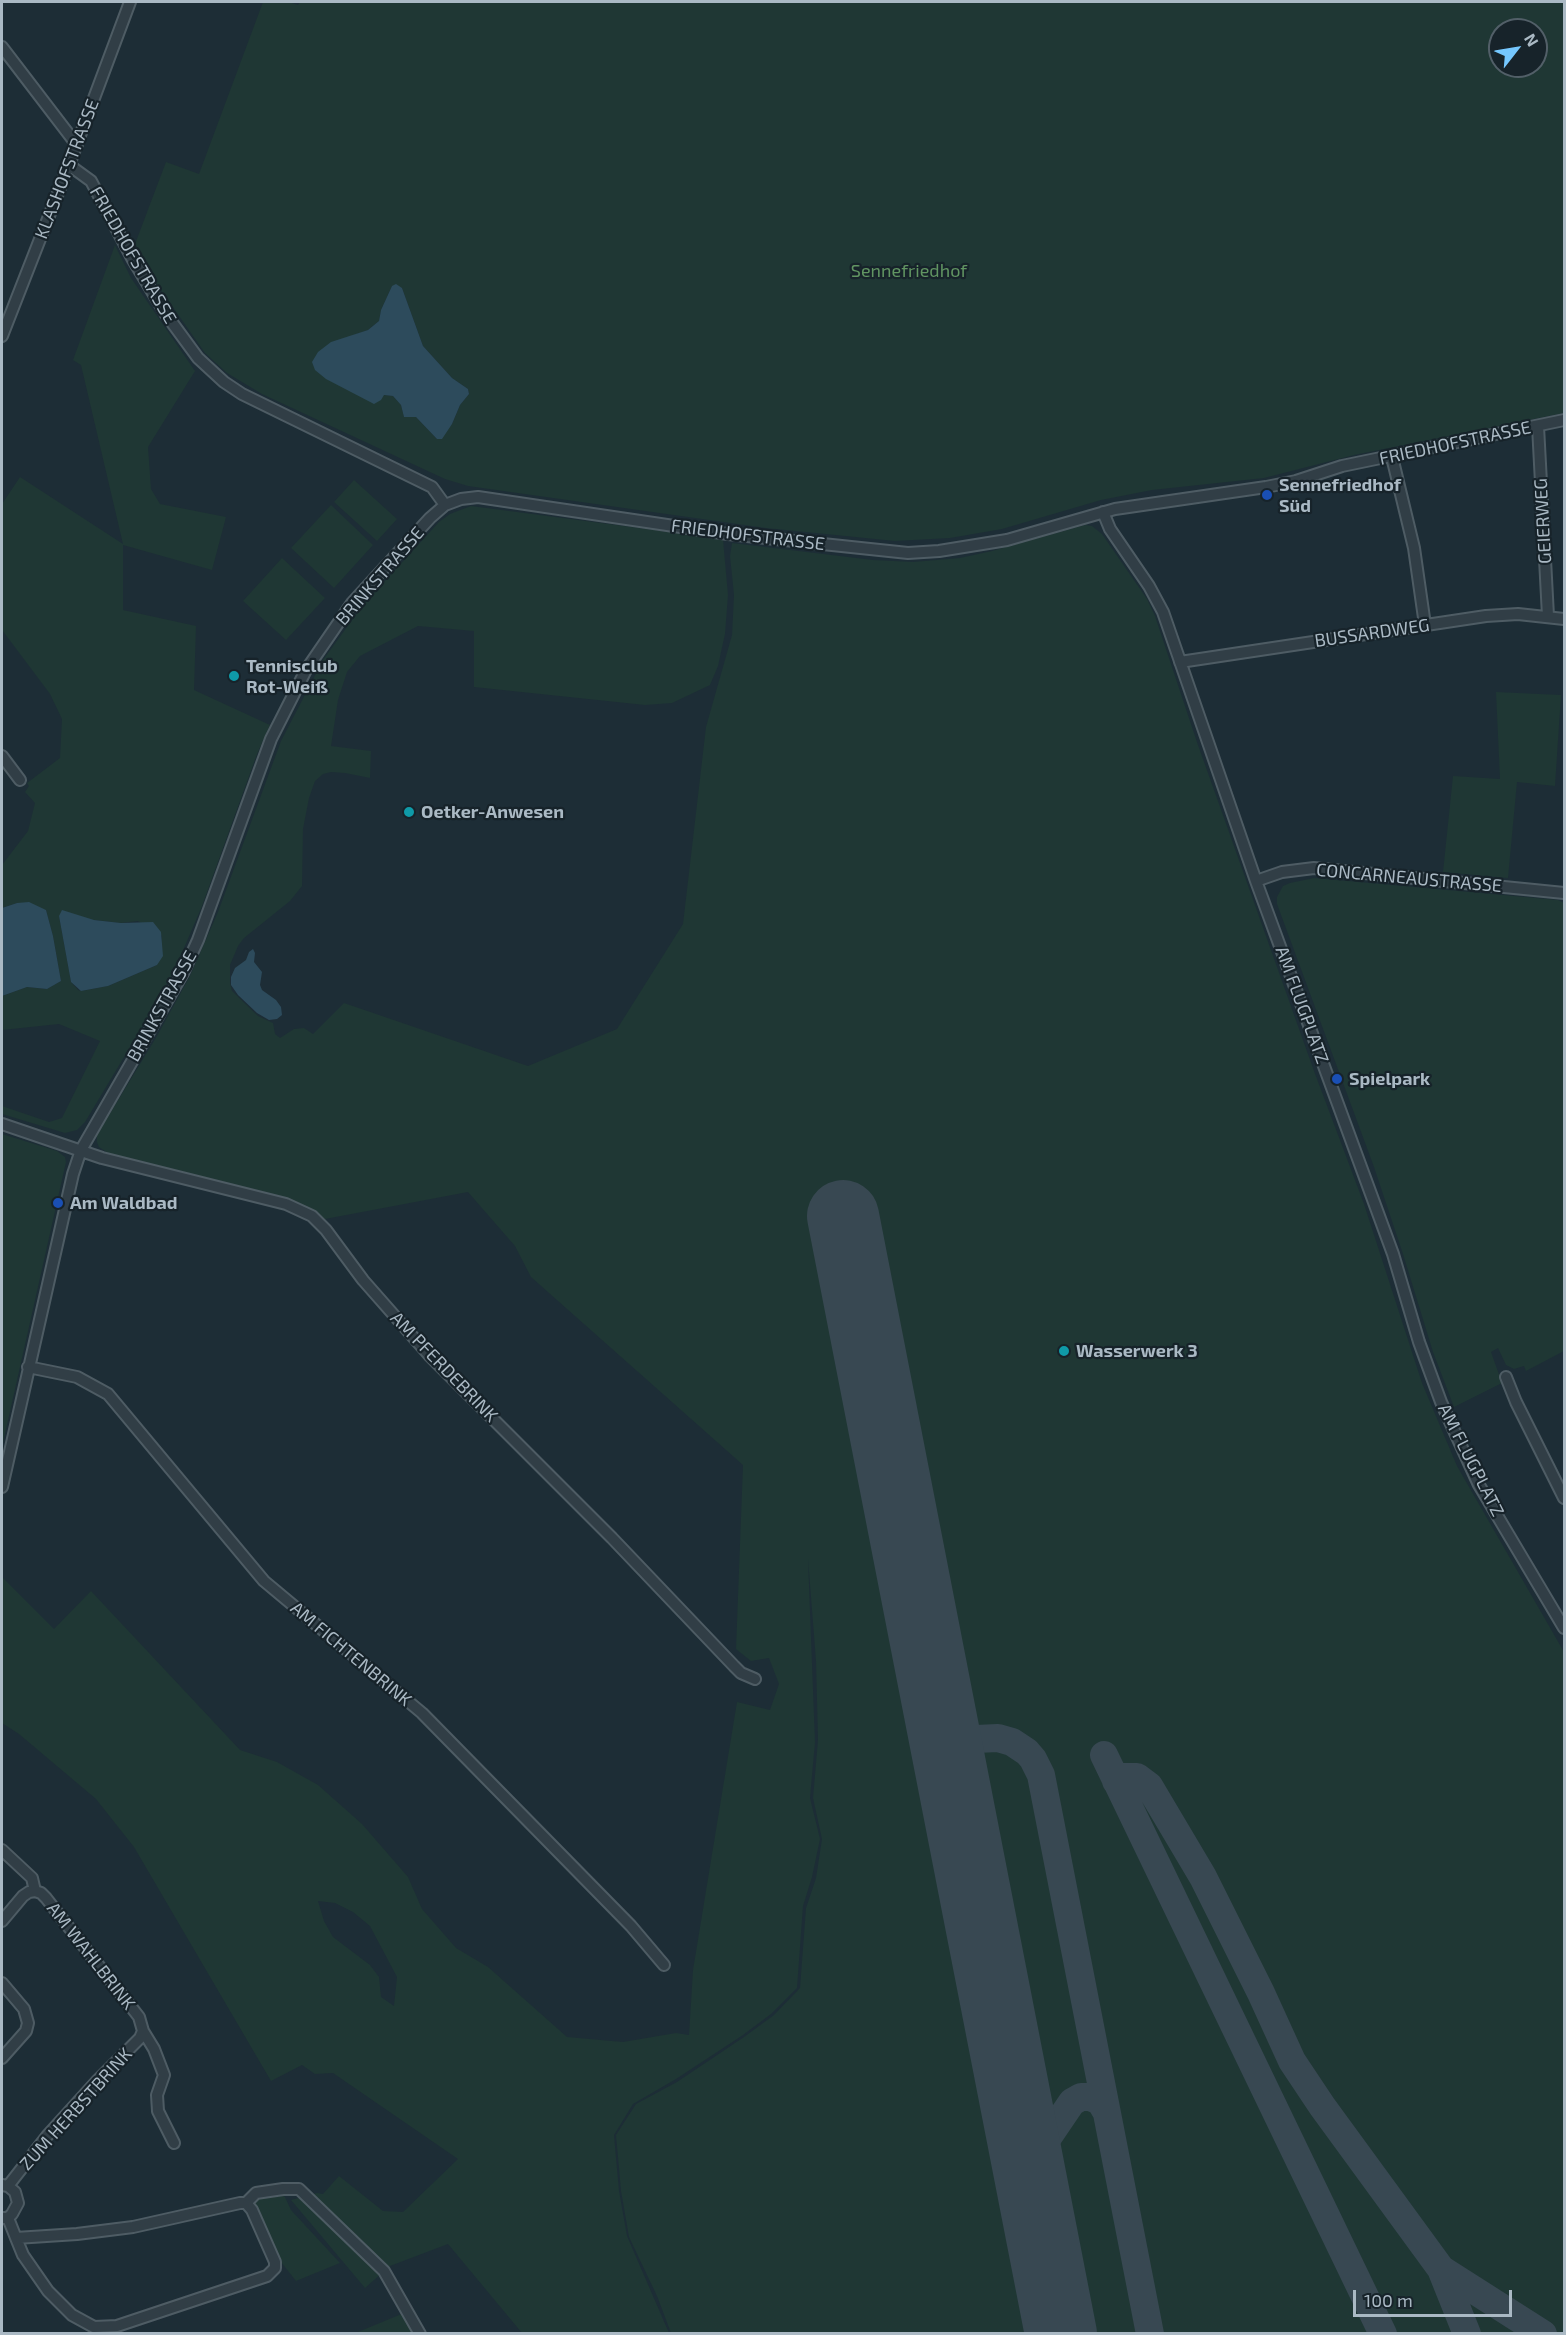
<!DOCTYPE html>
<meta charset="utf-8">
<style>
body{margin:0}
#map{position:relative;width:1566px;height:2335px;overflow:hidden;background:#1d2d36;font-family:"Exo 2",sans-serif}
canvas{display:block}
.frame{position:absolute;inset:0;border:3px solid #aab9c4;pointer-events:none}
.north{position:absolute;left:1488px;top:18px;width:60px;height:60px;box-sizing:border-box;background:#17232a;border:2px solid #525f68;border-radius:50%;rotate:59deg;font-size:16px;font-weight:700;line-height:24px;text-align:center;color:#aab9c4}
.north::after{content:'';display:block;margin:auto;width:21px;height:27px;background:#75c7fe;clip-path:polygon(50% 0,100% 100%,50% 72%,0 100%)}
.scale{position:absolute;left:1353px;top:2290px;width:159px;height:27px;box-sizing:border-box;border:3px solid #aab9c4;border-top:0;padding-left:8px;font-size:18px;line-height:21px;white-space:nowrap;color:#aab9c4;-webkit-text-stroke:4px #17232a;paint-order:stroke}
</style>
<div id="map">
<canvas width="1566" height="2335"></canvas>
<div class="frame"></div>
<div class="north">N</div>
<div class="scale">100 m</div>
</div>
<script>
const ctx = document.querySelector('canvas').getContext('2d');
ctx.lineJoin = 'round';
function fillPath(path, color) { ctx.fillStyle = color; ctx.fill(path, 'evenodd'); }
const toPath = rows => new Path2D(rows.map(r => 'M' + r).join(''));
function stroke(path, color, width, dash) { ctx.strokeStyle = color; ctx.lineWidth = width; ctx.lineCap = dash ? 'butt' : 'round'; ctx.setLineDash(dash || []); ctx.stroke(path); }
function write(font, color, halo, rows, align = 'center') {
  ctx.font = font + ' "Exo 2",sans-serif'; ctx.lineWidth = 4.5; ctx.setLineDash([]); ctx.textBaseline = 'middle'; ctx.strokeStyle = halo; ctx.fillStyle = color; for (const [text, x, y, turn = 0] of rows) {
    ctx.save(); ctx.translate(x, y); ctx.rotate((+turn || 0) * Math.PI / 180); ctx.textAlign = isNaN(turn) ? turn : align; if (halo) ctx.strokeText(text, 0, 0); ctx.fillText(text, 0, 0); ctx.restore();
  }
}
const green = toPath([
 [263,2,289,2,298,5,300,2,1564,2,1564,413,1354,455,1264,478,1152,490,1101,500,1002,529,950,538,895,541,766,528,468,486,445,479,262,394,227,373,205,353,158,286,135,244,166,162,199,174],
 [1500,30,1536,30,1536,66,1500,66],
 [392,286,402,288,423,346,452,378,468,389,469,394,460,405,452,424,437,439,416,417,404,417,401,405,393,396,384,395,354,335,368,330,379,321,381,310],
 [115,245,131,278,195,371,148,447,151,489,160,504,226,517,212,570,123,545,123,610,196,626,194,690,270,725,257,754,202,906,175,969,142,1027,85,1122,77,1130,65,1133,2,1114,2,1106,49,1122,62,1118,100,1041,59,1024,2,1030,2,996,27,987,47,989,61,981,53,936,46,910,17,903,2,908,2,865,28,831,35,803,25,792,29,786,27,783,60,758,62,719,50,694,2,630,2,504,20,477,123,544,81,365,73,360],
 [59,916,121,923,138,921,162,936,157,965,108,986,81,991,78,990,71,982],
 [354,480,397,519,377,541,334,502],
 [331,505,373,545,334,588,291,548],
 [471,506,723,539,728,595,725,634,718,666,710,685,672,703,645,705,474,687,474,631,418,626,360,656,347,672,338,700,331,746,371,751,370,778,345,773,331,772,323,774,315,781,309,798,303,829,302,886,290,901,244,938,238,946,230,965,230,983,232,991,258,1016,273,1023,275,1034,280,1038,294,1029,304,1028,313,1034,344,1003,528,1066,617,1029,683,924,706,727,732,635,734,595,730,556,732,543,873,560,913,562,960,558,992,551,1085,525,1092,526,1102,534,1147,599,1155,616,1198,745,1314,1071,1364,1204,1422,1383,1457,1466,1564,1652,1564,2333,671,2333,657,2296,629,2237,621,2191,616,2135,636,2104,677,2082,744,2037,774,2015,800,1988,806,1908,816,1878,822,1839,813,1798,818,1740,816,1661,808,1559,815,1742,810,1798,820,1839,812,1877,803,1906,797,1988,771,2014,743,2035,676,2079,633,2104,614,2135,619,2191,627,2236,669,2333,522,2333,448,2244,390,2266,365,2288,291,2200,317,2193,323,2194,339,2176,383,2211,403,2212,458,2159,333,2073,315,2074,302,2065,271,2081,134,1847,96,1799,19,1734,2,1723,2,1577,54,1629,91,1591,240,1750,277,1762,318,1785,362,1824,408,1877,422,1909,456,1948,488,1967,567,2037,623,2042,676,2033,689,2035,693,1970,737,1702,770,1710,779,1684,769,1658,751,1661,736,1649,743,1465,531,1277,515,1246,468,1192,325,1219,299,1203,284,1197,108,1153,99,1147,97,1142,97,1135,157,1036,190,976,218,912,281,741,323,660,363,605,439,522,450,514],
 [318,1901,335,1903,353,1912,370,1926,397,1977,394,2006,381,1997,379,1977,370,1965,333,1937,324,1921],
 [282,558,325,598,286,640,243,601],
 [1496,692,1561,695,1555,786,1517,782,1508,878,1443,872,1453,776,1500,779],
 [1314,878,1558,900,1564,903,1564,1351,1526,1371,1524,1366,1514,1369,1506,1365,1498,1348,1491,1352,1502,1383,1454,1407,1433,1352,1403,1254,1374,1167,1277,904,1277,897,1283,886,1290,883],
 [2,1134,57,1151,65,1157,66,1162,2,1447],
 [279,2193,285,2197,291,2210,340,2263,296,2281,281,2262,255,2207,256,2197],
 [404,2313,417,2334,353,2334]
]);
const water = toPath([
 [396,284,402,288,423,346,452,378,468,389,469,394,460,405,452,424,442,439,437,439,416,417,404,417,401,405,393,396,384,395,381,400,374,404,326,379,315,370,312,362,318,352,331,342,368,330,379,321,381,310,392,286],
 [29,902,46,910,53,936,61,981,47,989,27,987,2,996,2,908,17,903],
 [62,910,94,920,121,923,153,922,161,932,163,956,157,965,108,986,81,991,71,982,59,916],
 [253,949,255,953,254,962,262,972,260,985,262,990,276,1000,281,1007,282,1015,277,1019,269,1020,257,1013,238,995,231,985,231,977,235,968,246,960,249,952]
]);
const taxiway = toPath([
 [1104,1755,1383,2334],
 [950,1767,955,1752,963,1744,976,1739,998,1738,1012,1742,1027,1752,1033,1759,1041,1775,1150,2334],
 [1116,1781,1124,1777,1137,1777,1149,1786,1203,1877,1261,1993,1292,2061,1322,2106,1441,2269,1467,2334],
 [1033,2190,1032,2170,1038,2152,1072,2102,1081,2097,1090,2097,1100,2101,1107,2113],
 [1441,2269,1543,2334]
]);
const runway = toPath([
 [843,1216,1061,2334]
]);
const minor = toPath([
 [2,47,77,145],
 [69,165,91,181,133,260,165,313,198,358,224,382,242,394,432,487,445,505],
 [2,336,69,165,130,2],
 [1538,426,1548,616],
 [1392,457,1414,548,1425,625],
 [1103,512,1110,529,1149,586,1163,612,1256,881,1393,1254,1419,1342,1441,1402,1479,1485,1564,1628],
 [1180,662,1486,616,1518,614,1564,619],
 [2,756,20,780],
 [1256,881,1282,872,1314,868,1564,893],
 [2,1124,102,1158,286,1204,312,1216,326,1230,363,1280,429,1355,612,1538,734,1666,741,1673,755,1679],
 [28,1367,77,1377,108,1394,264,1581,422,1713,631,1926,664,1965],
 [1506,1377,1516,1402,1564,1498],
 [2,1487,73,1174,81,1150,183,973,198,940,271,739,306,670,352,603,430,518,445,505,461,499,478,497,728,534,908,553,939,551,1007,540,1115,509,1266,487,1296,481,1342,466,1564,420],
 [2,1850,32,1878,35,1891],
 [35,1891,41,1893,46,1898,139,2017,143,2031,154,2049,164,2075,157,2095,158,2111,174,2143],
 [2,1921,23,1896,29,1892,35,1891],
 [2,1983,24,2009,28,2023,26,2031,2,2058],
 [8,2186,47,2136,97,2081,140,2038,143,2031],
 [246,2203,256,2193,283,2189,299,2189,384,2271,420,2334],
 [2,2218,8,2218,12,2214,18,2203,15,2192,8,2186,2,2185],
 [8,2218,16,2238,23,2255,48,2291,72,2315,94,2327,117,2326,267,2276,275,2268,275,2262,252,2210,246,2203,240,2203,133,2227,77,2234,16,2238]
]);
const markers = [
 [1267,495,6,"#1a4fb4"],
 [234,676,6,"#0f9aa8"],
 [409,812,6,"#0f9aa8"],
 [1337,1079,6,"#1a4fb4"],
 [58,1203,6,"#1a4fb4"],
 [1064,1351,6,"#0f9aa8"]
];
const streetNames = [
 ["KLASHOFSTRASSE",67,169,-69],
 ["FRIEDHOFSTRASSE",133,255,60],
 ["FRIEDHOFSTRASSE",1455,443,-12],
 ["GEIERWEG",1543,521,-93],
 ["FRIEDHOFSTRASSE",748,535,7],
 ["BRINKSTRASSE",380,576,-49],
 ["BUSSARDWEG",1372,633,-8],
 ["CONCARNEAUSTRASSE",1409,878,5],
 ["AM FLUGPLATZ",1302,1005,70],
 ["BRINKSTRASSE",162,1006,-61],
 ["AM PFERDEBRINK",444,1367,46],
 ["AM FLUGPLATZ",1471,1460,63],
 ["AM FICHTENBRINK",351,1654,40],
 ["AM WAHLBRINK",91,1956,52],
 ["ZUM HERBSTBRINK",76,2109,-48]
];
const parkNames = [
 ["Sennefriedhof",909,271]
];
const poiNames = [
 ["Sennefriedhof",1279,485],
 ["Süd",1279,506],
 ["Tennisclub",246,666],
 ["Rot-Weiß",246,687],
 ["Oetker-Anwesen",421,812],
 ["Spielpark",1349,1079],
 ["Am Waldbad",70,1203],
 ["Wasserwerk 3",1076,1351]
];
fillPath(green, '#1f3734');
fillPath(water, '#2d4b5c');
stroke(taxiway, '#384852', 28);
stroke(runway, '#384852', 72);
stroke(minor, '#4e5c64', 14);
stroke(minor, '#313e46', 10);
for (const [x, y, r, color] of markers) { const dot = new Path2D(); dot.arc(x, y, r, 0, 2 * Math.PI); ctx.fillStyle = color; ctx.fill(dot); stroke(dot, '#17232a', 2); }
write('18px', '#aab9c4', '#17232a', streetNames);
write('18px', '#619562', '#17232a', parkNames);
write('bold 18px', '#aab9c4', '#17232a', poiNames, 'left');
</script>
